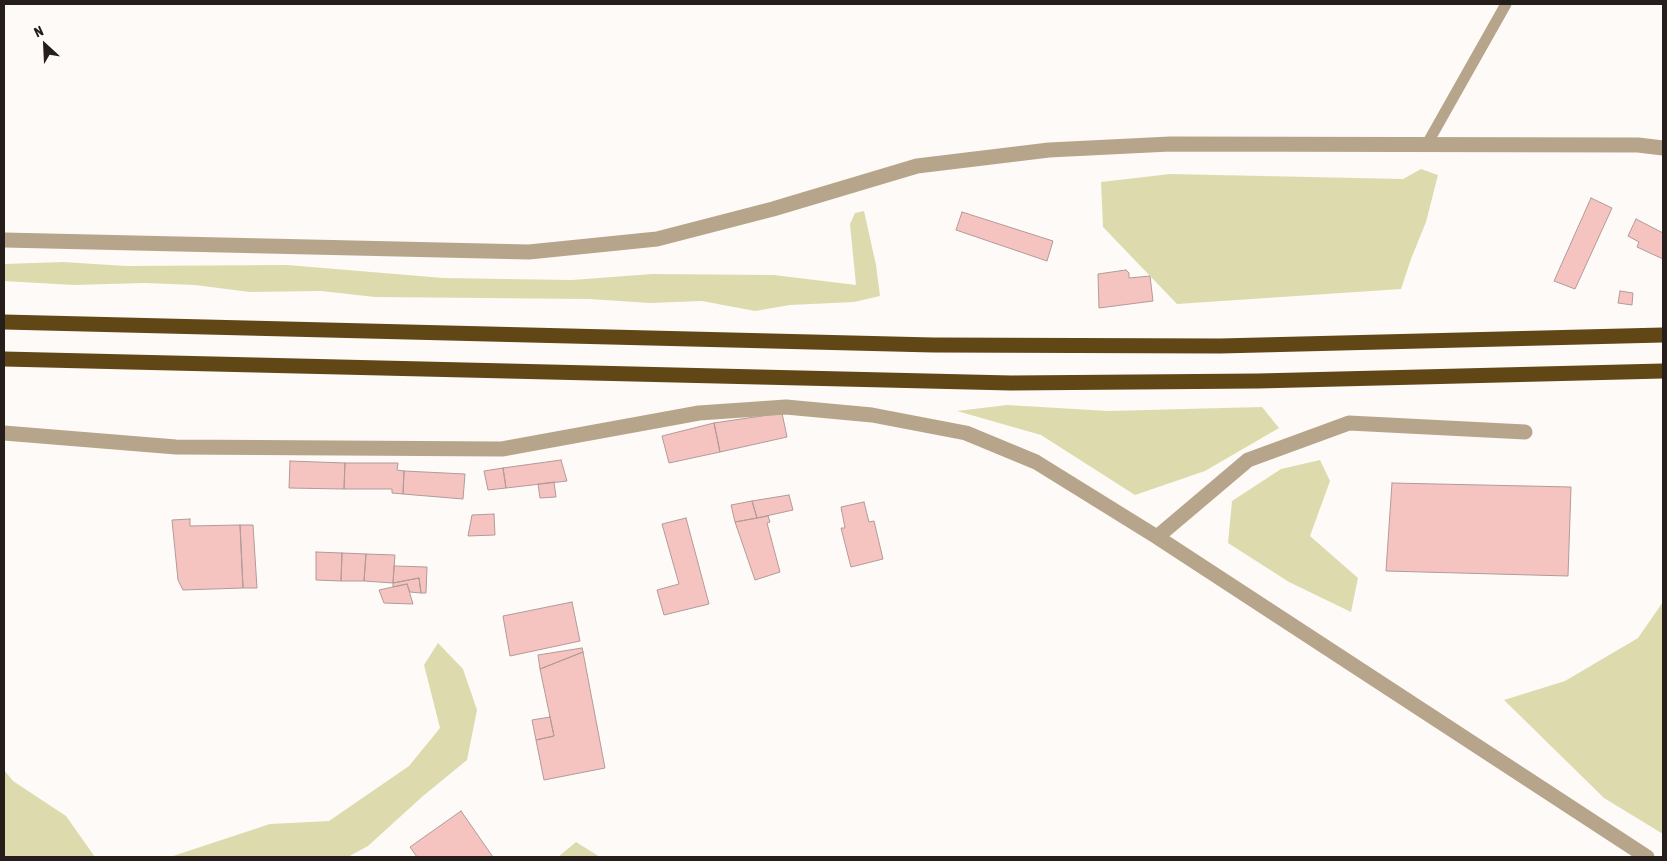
<!DOCTYPE html>
<style>
body{margin:0}
#map{position:relative;width:1667px;height:861px;overflow:hidden;background:#fefaf7;font-family:"Asap Condensed",sans-serif}
canvas{display:block}
.frame{position:absolute;inset:0;border:5px solid #261e1a;pointer-events:none}
.north{position:absolute;left:20px;top:20px;width:50px;height:50px;-webkit-text-stroke:4px #fff;paint-order:stroke;rotate:335deg;font-size:14px;font-weight:700;line-height:20px;text-align:center;color:#261e1a}
.north::after{content:'';display:block;margin:auto;width:18px;height:22px;background:#261e1a;clip-path:polygon(50% 0,100% 100%,50% 72%,0 100%)}
</style>
<div id="map">
<canvas width="1667" height="861"></canvas>
<div class="frame"></div>
<div class="north">N</div>
</div>
<script>
const ctx = document.querySelector('canvas').getContext('2d');
ctx.lineJoin = 'round';
function fillPath(path, color) { ctx.fillStyle = color; ctx.fill(path, 'evenodd'); }
const toPath = rows => new Path2D(rows.map(r => 'M' + r).join(''));
function stroke(path, color, width, dash) { ctx.strokeStyle = color; ctx.lineWidth = width; ctx.lineCap = dash ? 'butt' : 'round'; ctx.setLineDash(dash || []); ctx.stroke(path); }
const green = toPath([
 [1421,169,1438,175,1426,222,1411,259,1401,289,1177,304,1103,227,1101,182,1170,174,1403,179],
 [864,211,876,265,880,296,854,302,790,305,755,311,702,301,650,303,589,299,375,297,321,291,250,292,195,285,145,283,74,285,4,281,4,264,63,262,126,266,287,265,443,278,572,280,652,274,774,275,856,285,850,224,855,213],
 [1007,405,1108,411,1262,407,1279,428,1205,471,1135,495,1041,435,957,411],
 [1320,460,1330,481,1310,536,1358,578,1351,612,1289,582,1228,543,1232,501,1281,469],
 [1663,602,1663,834,1604,798,1504,700,1565,681,1638,638],
 [438,643,463,669,477,710,467,760,423,796,368,846,348,857,170,857,270,824,329,821,409,766,440,728,424,665],
 [4,770,13,781,66,816,95,857,4,857],
 [576,842,600,857,558,857]
]);
const building = toPath([
 [1591,198,1612,208,1575,289,1554,281,1591,198],
 [962,212,1053,241,1047,261,956,230,962,212],
 [1636,219,1663,233,1663,259,1637,247,1639,242,1628,236,1636,219],
 [1126,270,1129,273,1129,278,1150,276,1153,301,1099,308,1098,274,1126,270],
 [1620,291,1633,293,1632,305,1618,303,1620,291],
 [782,413,787,437,720,452,714,423,782,413],
 [714,423,720,452,669,463,662,436,714,423],
 [561,460,567,481,506,488,503,468,561,460],
 [290,461,345,463,344,489,289,488,290,461],
 [345,463,398,463,397,470,404,471,403,494,392,493,392,489,344,489,345,463],
 [503,468,506,488,488,490,484,471,503,468],
 [404,471,465,474,463,499,403,494,404,471],
 [554,482,556,497,540,498,538,484,554,482],
 [1392,483,1571,487,1568,576,1386,571,1392,483],
 [789,495,793,510,757,518,752,501,789,495],
 [752,501,757,518,735,522,731,505,752,501],
 [864,502,869,522,874,521,883,559,851,567,841,528,845,528,841,507,864,502],
 [494,514,495,535,468,536,472,515,494,514],
 [768,516,770,522,767,523,780,572,755,580,735,522,768,516],
 [686,518,709,604,664,615,657,590,679,584,662,524,686,518],
 [190,519,190,526,240,525,243,588,183,590,178,580,172,520,190,519],
 [240,525,253,525,257,588,243,588,240,525],
 [316,552,342,553,341,581,316,580,316,552],
 [342,553,366,554,364,581,341,581,342,553],
 [366,554,395,555,393,583,364,581,366,554],
 [394,566,427,567,426,593,421,593,419,578,393,583,394,566],
 [419,578,421,593,410,592,407,584,393,587,393,583,419,578],
 [407,584,413,604,384,603,379,590,407,584],
 [572,602,580,641,510,656,503,616,572,602],
 [582,648,583,652,540,669,538,655,582,648],
 [583,652,605,768,544,780,536,740,554,736,540,669,583,652],
 [550,717,554,736,536,740,532,720,550,717],
 [461,811,493,857,417,857,410,847,461,811]
]);
const lane = toPath([
 [1427,144,1506,4]
]);
const street = toPath([
 [4,240,529,252,657,239,773,209,917,166,1049,150,1170,144,1638,145,1663,148],
 [4,433,176,447,502,449,699,413,786,407,872,415,966,433,1036,462,1157,537,1647,857],
 [1157,537,1248,460,1349,423,1525,432]
]);
const highway = toPath([
 [4,322,933,345,1220,346,1663,335],
 [4,359,1011,383,1258,381,1663,371]
]);
fillPath(green, '#dddbad');
fillPath(building, '#f5c4c1');
stroke(building, '#b29a98', 1);
stroke(lane, '#b7a58b', 11);
stroke(street, '#b7a58b', 15);
stroke(highway, '#624716', 15);
</script>
